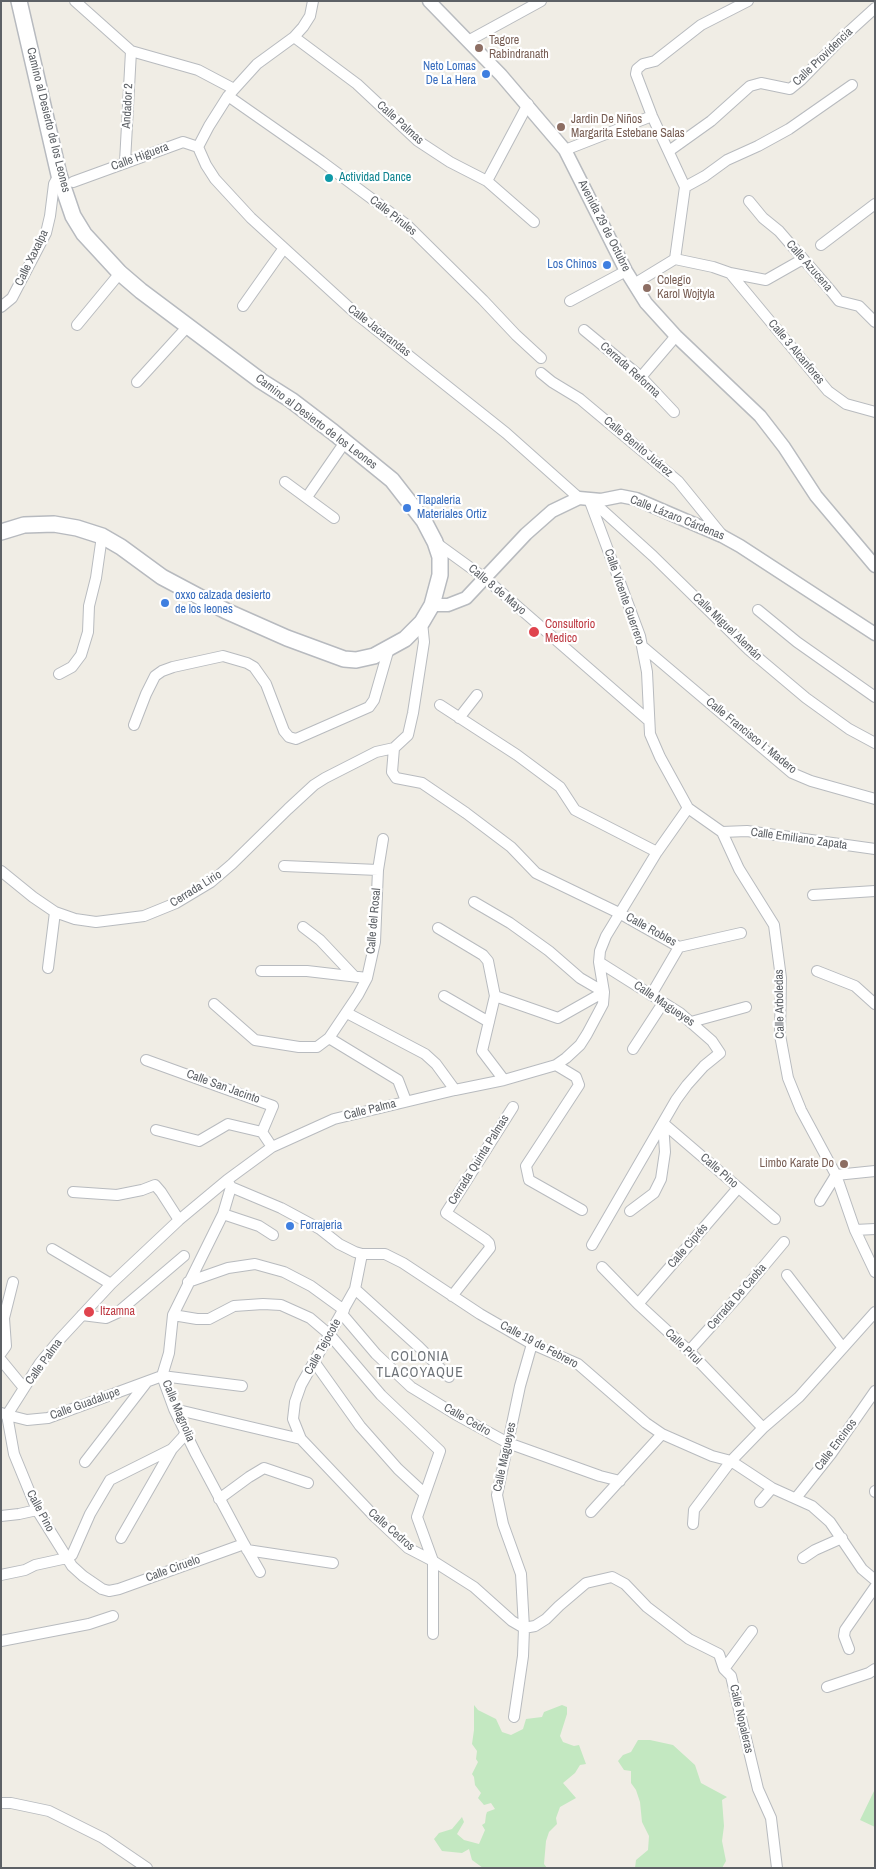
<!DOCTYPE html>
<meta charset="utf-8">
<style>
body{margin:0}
#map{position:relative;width:876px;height:1869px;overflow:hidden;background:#f0ede5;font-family:"Archivo Narrow",sans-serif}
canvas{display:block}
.frame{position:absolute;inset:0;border:2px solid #5d6166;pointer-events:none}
</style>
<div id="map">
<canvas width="876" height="1869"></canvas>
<div class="frame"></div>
</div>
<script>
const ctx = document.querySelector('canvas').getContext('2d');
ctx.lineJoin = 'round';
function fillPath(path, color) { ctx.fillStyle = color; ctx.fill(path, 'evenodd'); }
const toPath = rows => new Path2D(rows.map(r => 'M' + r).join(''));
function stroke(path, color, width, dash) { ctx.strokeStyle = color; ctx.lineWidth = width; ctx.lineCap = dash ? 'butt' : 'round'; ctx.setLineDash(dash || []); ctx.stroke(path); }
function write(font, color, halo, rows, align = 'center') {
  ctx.font = font + ' "Archivo Narrow",sans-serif'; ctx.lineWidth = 4.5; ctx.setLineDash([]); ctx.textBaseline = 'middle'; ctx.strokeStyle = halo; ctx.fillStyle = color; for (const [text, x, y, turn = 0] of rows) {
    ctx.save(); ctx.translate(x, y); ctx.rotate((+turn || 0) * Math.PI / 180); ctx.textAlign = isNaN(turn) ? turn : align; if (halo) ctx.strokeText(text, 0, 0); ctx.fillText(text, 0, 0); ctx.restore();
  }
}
const green = toPath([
 [474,1705,478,1710,496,1719,502,1732,511,1735,523,1729,526,1719,542,1717,544,1712,562,1705,567,1707,567,1714,560,1736,563,1742,574,1746,579,1745,586,1764,580,1765,575,1773,563,1783,576,1798,560,1807,556,1818,557,1824,549,1832,546,1841,544,1864,547,1868,483,1868,472,1860,469,1849,462,1853,442,1851,434,1839,439,1833,452,1829,462,1817,464,1822,457,1834,464,1840,479,1844,485,1830,482,1825,485,1823,486,1815,487,1812,495,1809,491,1803,484,1805,478,1798,481,1793,475,1785,474,1777,472,1774,478,1762,476,1759,477,1751,472,1744,474,1730],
 [638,1740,650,1740,673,1745,695,1765,701,1783,727,1797,722,1800,724,1826,722,1841,726,1861,722,1868,635,1868,636,1860,648,1850,649,1836,642,1822,640,1802,636,1790,631,1783,631,1771,624,1770,618,1761,623,1755,631,1752],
 [875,1789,875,1827,860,1820]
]);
const minor = toPath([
 [75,1,131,51,198,70,234,89],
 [294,37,357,84,418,141,450,162,487,181,534,222],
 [468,41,541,1],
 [228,96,321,161,407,225,483,300,516,335,541,358],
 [198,147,206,165,215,179,251,218,354,312,506,433,579,498],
 [198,147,209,126,228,96,257,64,294,37,303,27,310,16,313,1],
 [565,150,652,116],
 [669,151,711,121,750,86,761,83,790,89,801,80,842,38,875,8],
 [125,162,131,51],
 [487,181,528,104],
 [73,182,183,142,198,147],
 [685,187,705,176,727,160,758,146,789,129,852,85],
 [749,201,763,218,779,231,831,291,839,301,859,306,875,322],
 [821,245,875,204],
 [675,259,685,187,652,116,636,74,637,69,643,64,655,61,701,25,748,1],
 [730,273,828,391,846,404,875,412],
 [634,284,675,259,713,267,730,273,766,280,803,259],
 [570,301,626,271],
 [243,306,284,248],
 [1,307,12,298,46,233,50,216,54,184,59,175],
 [77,325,120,273],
 [584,330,641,377,674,412],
 [541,373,552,382,580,399,678,481,722,535],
 [641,377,676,336],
 [137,382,188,326],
 [285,482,334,518],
 [307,497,345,442],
 [589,499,640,636,647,672,650,734,660,757,688,808,722,832,739,869,774,925,781,978,780,1035,788,1078,801,1110,836,1175,855,1230,875,1272],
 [590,499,653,556,749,650,806,698,849,729,875,743],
 [435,542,486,579,648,720],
 [758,610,797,642,875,697],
 [422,622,424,642,413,713,408,735,394,748,392,772,396,778,422,783,466,813,511,847,536,873,619,913,679,947,741,933],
 [642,646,792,773,811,781,875,799],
 [59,674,72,667,81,655,88,632,89,606,96,578,102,536],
 [440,705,517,755,560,787,575,810,657,852],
 [459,718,477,695],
 [134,725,146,694,155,676,162,671,173,667,223,656,247,663,254,667,266,684,284,731,289,737,296,739,369,707,374,700,389,648],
 [722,832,747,831,875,849],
 [383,839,378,870,375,942,367,978,358,995,329,1038,398,1080,406,1101],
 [284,866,378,870],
 [1,871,33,897,55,912,75,919,96,922,144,916,176,903,211,882,232,864,288,809,314,785,325,778,376,752,394,748],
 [813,895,875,891],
 [474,902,510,923,549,951,580,978,604,992],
 [303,927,320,940,354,976],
 [438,928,483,955,488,961,495,996,558,1018,604,992],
 [48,968,55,912],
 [261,971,307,971,367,978],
 [817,971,855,986,875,1004],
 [651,995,679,947],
 [444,996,489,1022],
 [495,996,482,1051,504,1080],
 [214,1004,255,1040,299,1047,317,1047,329,1038],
 [347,1013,425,1054,436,1064,455,1090],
 [691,1022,746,1007],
 [633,1049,663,1003],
 [146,1060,273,1106,262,1132],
 [556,1065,576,1077,579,1085,526,1166,529,1180,582,1210],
 [663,1123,775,1219],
 [156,1130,199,1141,228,1124,262,1132,272,1147],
 [836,1175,875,1171],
 [227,1180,231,1187,281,1208,320,1229,339,1244,355,1252,362,1254,385,1254,403,1263,480,1314,532,1344,578,1364,646,1423,662,1434,712,1456,731,1461,772,1488,812,1506,830,1522,862,1569,875,1580],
 [231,1187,223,1214,173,1315,169,1353,162,1376,174,1409,196,1454,244,1544,260,1572],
 [73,1192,117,1195,142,1190,155,1185,161,1192,179,1220],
 [820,1201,836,1175],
 [630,1211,654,1193,661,1179,665,1152,663,1123],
 [223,1214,259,1226,273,1235],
 [855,1230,875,1229],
 [592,1245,676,1100,687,1085,704,1066,720,1053,712,1041,680,1013,599,962],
 [52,1249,111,1284],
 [602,1267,638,1304,689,1351,763,1428],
 [787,1275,843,1348],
 [188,1282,228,1268,255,1264,284,1272,311,1286,344,1310],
 [355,1289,419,1347,449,1377],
 [452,1296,490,1248,489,1243,486,1240,446,1213,513,1107],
 [638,1304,738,1188],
 [342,1314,376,1354,411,1387,455,1414,508,1443,600,1476,620,1481],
 [82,1315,106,1318,117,1313,184,1256],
 [173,1315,197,1319,209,1319,234,1306,263,1304,281,1305,310,1318,330,1335,381,1395,440,1451,425,1494],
 [689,1351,742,1292,784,1242],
 [1,1353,6,1346,4,1318,13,1282],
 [1,1360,24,1388],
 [315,1363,360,1426,398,1469,425,1494,417,1517,433,1561,433,1634],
 [242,1386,162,1376,48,1418,27,1420,7,1415,14,1454,37,1510,72,1566,83,1576,102,1589,109,1591,119,1589,244,1544],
 [174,1409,301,1439,375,1517,408,1548,433,1561,474,1587,512,1621,524,1628,535,1626,546,1619,559,1606,586,1583,612,1577,625,1584,647,1607,689,1639,719,1654,724,1669,731,1676,758,1789,771,1818,777,1868],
 [1,1413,7,1415,40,1363,60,1339,111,1284,179,1220,227,1180,272,1147,334,1119,455,1090,504,1080,556,1065,566,1058,580,1045,587,1034,603,1004,604,992,599,962,600,951,606,936,657,852,688,808],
 [301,1439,293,1419,295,1402,301,1385,355,1289,362,1254],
 [85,1462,146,1383],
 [875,1491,875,1492],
 [796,1498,831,1454,875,1391],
 [219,1499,249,1477,264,1468,308,1483],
 [760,1502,772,1488],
 [591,1512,662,1434],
 [1,1516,19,1514,37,1510],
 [693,1524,694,1510,731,1461,763,1428,799,1397,875,1312],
 [121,1538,172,1449],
 [247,1550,333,1563],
 [803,1558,815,1550,842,1538],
 [1,1575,25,1570,35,1565,67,1558,72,1555,90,1514,110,1480,172,1449,183,1437,186,1431],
 [1,1641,89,1624,113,1616],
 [849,1649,844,1636,845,1630,875,1587],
 [724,1669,752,1631],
 [827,1687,869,1673,875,1669],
 [514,1717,523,1656,524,1628,521,1574,503,1524,497,1495,520,1386,532,1344],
 [1,1803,11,1803,49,1811,103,1838,147,1868]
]);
const tertiary = toPath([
 [429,1,501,75,565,150,626,271,646,303,676,336,760,416,784,447,816,496,875,566],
 [432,605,448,605,466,598,526,534,552,511,579,498,601,500,621,496,636,499,722,536,740,546,875,634]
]);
const secondary = toPath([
 [1,532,24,525,54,524,77,528,102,536,121,547,162,577,226,611,287,638,344,659,356,660,374,656,405,639,422,622,432,605,440,575,440,557,435,542,424,521,392,480,333,432,291,400,261,381,141,291,120,273,84,234,73,216,59,175,19,1]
]);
const markers = [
 [479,48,5,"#8d6e63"],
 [486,74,5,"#3f7fe0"],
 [561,127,5,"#8d6e63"],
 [329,178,5,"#0f9aa8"],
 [607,265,5,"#3f7fe0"],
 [647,288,5,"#8d6e63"],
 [407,508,5,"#3f7fe0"],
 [165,603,5,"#3f7fe0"],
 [534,632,6,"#e0444e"],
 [844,1164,5,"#8d6e63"],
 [290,1226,5,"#3f7fe0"],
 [89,1312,6,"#e0444e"]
];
const educationNames = [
 ["Tagore",489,41],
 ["Rabindranath",489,55],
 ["Jardin De Niños",571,120],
 ["Margarita Estebane Salas",571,134],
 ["Colegio",657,281],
 ["Karol Wojtyla",657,295],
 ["Limbo Karate Do",834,1164,"right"]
];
const streetNames = [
 ["Calle Providencia",823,57,-44],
 ["Andador 2",128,106,-87],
 ["Camino al Desierto de los Leones",48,120,76],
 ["Calle Palmas",400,123,42],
 ["Calle Higuera",140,157,-20],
 ["Calle Pirules",393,216,38],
 ["Avenida 29 de Octubre",604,226,63],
 ["Calle Xaxalpa",32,258,-64],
 ["Calle Azucena",809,266,49],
 ["Calle Jacarandas",379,331,38],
 ["Calle 3 Alcanfores",796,352,50],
 ["Cerrada Reforma",630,370,42],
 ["Camino al Desierto de los Leones",316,422,37],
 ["Calle Benito Juárez",638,447,40],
 ["Calle Lázaro Cárdenas",677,518,22],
 ["Calle 8 de Mayo",497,590,40],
 ["Calle Vicente Guerrero",624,597,71],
 ["Calle Miguel Alemán",727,627,44],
 ["Calle Francisco I. Madero",751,736,39],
 ["Calle Emiliano Zapata",799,839,8],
 ["Cerrada Lirio",196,889,-32],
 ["Calle del Rosal",374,921,-85],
 ["Calle Robles",651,930,29],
 ["Calle Magueyes",664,1004,34],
 ["Calle Arboledas",780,1004,-91],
 ["Calle San Jacinto",223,1087,20],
 ["Calle Palma",370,1110,-14],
 ["Cerrada Quinta Palmas",479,1160,-58],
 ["Calle Pino",719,1171,41],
 ["Calle Ciprés",688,1246,-49],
 ["Cerrada De Caoba",737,1297,-49],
 ["Calle 19 de Febrero",539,1345,28],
 ["Calle Tejocote",323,1347,-61],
 ["Calle Pirul",683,1347,44],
 ["Calle Palma",44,1362,-54],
 ["Calle Guadalupe",85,1404,-20],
 ["Calle Magnolia",178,1411,67],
 ["Calle Cedro",467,1420,30],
 ["Calle Encinos",836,1445,-53],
 ["Calle Magueyes",505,1457,-78],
 ["Calle Pino",40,1511,62],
 ["Calle Cedros",391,1530,41],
 ["Calle Ciruelo",173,1569,-20],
 ["Calle Nopaleras",741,1719,77]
];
const shopNames = [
 ["Neto Lomas",476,67,"right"],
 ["De La Hera",476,81,"right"],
 ["Los Chinos",597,265,"right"],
 ["Tlapaleria",417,501],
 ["Materiales Ortiz",417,515],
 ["oxxo calzada desierto",175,596],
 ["de los leones",175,610],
 ["Forrajeria",300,1226]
];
const cultureNames = [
 ["Actividad Dance",339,178]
];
const healthNames = [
 ["Consultorio",545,625],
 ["Medico",545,639],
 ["Itzamna",100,1312]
];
const neighbourhoodNames = [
 ["COLONIA",420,1357],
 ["TLACOYAQUE",420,1373]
];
fillPath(green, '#c3e8c1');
stroke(minor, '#b8bbbf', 12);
stroke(tertiary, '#b8bbbf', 15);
stroke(secondary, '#b7babf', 18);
stroke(minor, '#fff', 10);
stroke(tertiary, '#fff', 12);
stroke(secondary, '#fff', 15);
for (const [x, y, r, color] of markers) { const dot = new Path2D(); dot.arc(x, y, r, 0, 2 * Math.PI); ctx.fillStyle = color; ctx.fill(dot); stroke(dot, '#fff', 2); }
write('12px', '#785e54', '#fff', educationNames, 'left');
write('12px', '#5d6166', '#fff', streetNames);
write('12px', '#366cbe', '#fff', shopNames, 'left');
write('12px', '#0d838f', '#fff', cultureNames, 'left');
write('12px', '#be3a42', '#fff', healthNames, 'left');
ctx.letterSpacing = '1px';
write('14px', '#6e7378', '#fff', neighbourhoodNames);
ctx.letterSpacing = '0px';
</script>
